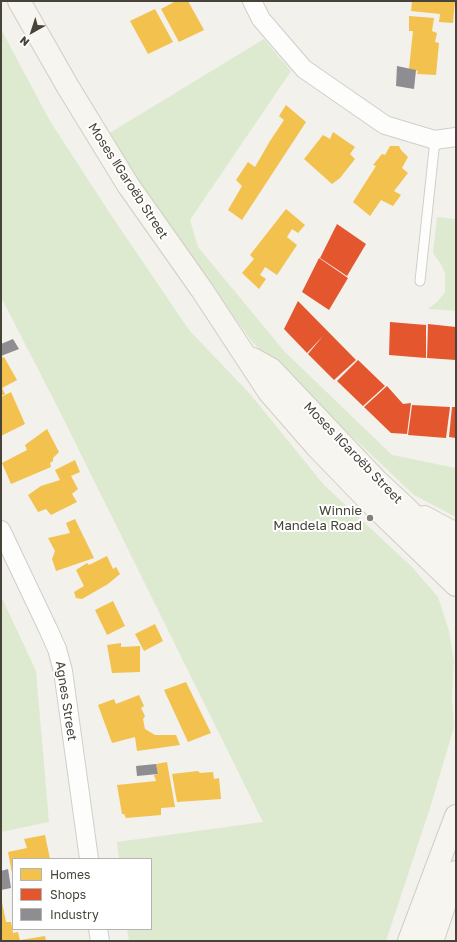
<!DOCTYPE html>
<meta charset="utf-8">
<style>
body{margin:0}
#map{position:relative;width:457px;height:942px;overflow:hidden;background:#f2f1ec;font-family:"Golos Text",sans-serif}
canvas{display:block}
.frame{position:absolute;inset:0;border:2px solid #474339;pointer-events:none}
.legend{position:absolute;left:12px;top:858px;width:140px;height:72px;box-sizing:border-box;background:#fff;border:1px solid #b5b4b0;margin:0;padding:5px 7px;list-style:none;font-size:12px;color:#474339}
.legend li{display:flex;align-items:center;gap:8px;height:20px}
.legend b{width:20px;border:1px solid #b5b4b0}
.north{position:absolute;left:12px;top:12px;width:40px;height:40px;-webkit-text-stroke:3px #fff;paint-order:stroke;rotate:219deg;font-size:11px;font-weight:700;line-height:16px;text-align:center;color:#474339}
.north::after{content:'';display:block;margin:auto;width:14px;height:18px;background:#474339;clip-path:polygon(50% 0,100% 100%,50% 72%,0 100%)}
</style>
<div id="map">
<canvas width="457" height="942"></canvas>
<div class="frame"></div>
<ul class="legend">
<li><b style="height:11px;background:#f2c14e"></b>Homes</li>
<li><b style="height:11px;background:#e4572e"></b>Shops</li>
<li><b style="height:11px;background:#8d8d92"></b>Industry</li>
</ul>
<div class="north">N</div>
</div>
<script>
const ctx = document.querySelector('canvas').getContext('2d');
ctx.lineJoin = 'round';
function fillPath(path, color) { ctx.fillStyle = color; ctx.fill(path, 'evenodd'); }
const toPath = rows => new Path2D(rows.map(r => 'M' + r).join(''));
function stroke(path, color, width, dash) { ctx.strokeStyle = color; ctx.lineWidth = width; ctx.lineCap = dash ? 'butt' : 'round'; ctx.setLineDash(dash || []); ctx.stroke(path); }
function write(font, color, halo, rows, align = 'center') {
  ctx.font = font + ' "Golos Text",sans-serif'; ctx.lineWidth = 4; ctx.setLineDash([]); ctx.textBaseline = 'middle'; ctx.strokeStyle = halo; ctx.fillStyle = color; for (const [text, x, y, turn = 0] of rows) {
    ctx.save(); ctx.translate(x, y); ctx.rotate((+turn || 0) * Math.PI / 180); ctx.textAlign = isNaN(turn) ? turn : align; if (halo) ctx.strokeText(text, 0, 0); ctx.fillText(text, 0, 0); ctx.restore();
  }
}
const green = toPath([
 [1,29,50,121,109,212,189,330,250,394,324,485,412,567,438,597,449,631,454,661,452,698,454,727,430,808,386,941,129,941,127,929,151,929,151,859,119,859,117,842,263,822,59,410,1,297],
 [264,39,291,71,190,220,198,247,285,352,392,455,456,468,456,517,414,495,253,343,173,233,108,134],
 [437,217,456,219,456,311,428,309,438,301,445,292,445,273,442,266,433,253],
 [1,596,36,671,49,822,1,832]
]);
const homes = toPath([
 [176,1,188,1,204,30,179,42,161,9],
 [412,1,455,1,453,23,439,22,440,14,411,11],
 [155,9,173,42,148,54,130,21],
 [409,16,434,18,432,31,437,33,435,42,439,43,436,75,417,74,418,71,409,69,413,31,409,31],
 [286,105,306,122,242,220,228,210,242,186,236,180,248,162,255,167,270,141,284,120,279,116],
 [333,132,355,147,350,154,355,159,340,178,332,184,304,159,323,135,330,139],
 [390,146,399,146,401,150,408,157,402,168,408,173,394,191,401,195,393,206,381,200,370,216,353,202,376,166,373,165,382,154,385,155],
 [286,209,305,225,298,233,292,229,287,237,297,245,277,275,265,267,260,275,266,279,259,289,242,273,254,259,250,255],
 [4,357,17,380,2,388,5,394,1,396,1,358],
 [11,392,25,424,1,436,1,397],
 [47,429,59,452,53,458,53,461,50,463,51,467,11,484,2,463,27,450,25,445],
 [75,460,80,472,71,476,78,489,72,494,77,502,51,515,46,509,38,512,28,495,41,486,60,480,55,470],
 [75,519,94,558,56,571,52,559,55,551,48,538,70,533,66,523],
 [107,556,113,569,116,567,120,574,108,584,82,599,76,598,74,592,84,586,76,570,87,563,89,565],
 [113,601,125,626,107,635,95,610],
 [155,624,163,641,144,651,135,634],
 [121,643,121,647,140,646,140,672,112,673,107,645],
 [186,682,211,733,188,742,164,690],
 [139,695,144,706,141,708,145,716,143,719,145,729,155,735,176,735,180,745,137,751,135,737,112,743,98,705,114,699,116,704],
 [167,762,175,807,161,808,161,815,126,818,124,814,122,814,117,785,156,781,154,775,158,774,156,764],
 [198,771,200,773,213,772,214,779,219,778,221,799,177,802,172,774],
 [45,835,50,859,13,859,12,873,8,852,27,848,24,839],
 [1,897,6,922,11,922,13,933,18,932,20,941,1,941],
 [45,936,46,941,21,941,21,940]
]);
const shops = toPath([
 [337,224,366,244,347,276,320,258],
 [319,258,348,278,329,310,302,292],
 [298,301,356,360,334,380,308,354,323,336,307,353,284,329],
 [390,322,426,325,426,358,389,355],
 [428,324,456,327,456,360,427,358],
 [358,360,385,386,363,406,337,381],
 [387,386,403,404,411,403,407,434,391,433,364,407],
 [412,405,450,407,446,438,408,435],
 [452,407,456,407,456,438,449,437]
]);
const industry = toPath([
 [397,66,416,70,414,89,396,86],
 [13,339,19,349,1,356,1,344],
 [156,764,158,774,137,776,136,766],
 [8,869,11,888,1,890,1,871]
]);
const service = toPath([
 [420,281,435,140]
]);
const minor = toPath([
 [252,1,261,19,304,69,385,125,435,140,456,137],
 [1,530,49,631,57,649,63,671,89,859],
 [98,929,100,941]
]);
const secondary = toPath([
 [19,1,68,87,128,185,202,290,269,392,317,447,373,505,456,585],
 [253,359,271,369,377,481,405,507,456,558],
 [424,517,456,534],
 [409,941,456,816],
 [432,941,456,872]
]);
const markers = [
 [370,518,4,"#838078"]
];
const streetNames = [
 ["Moses ǁGaroëb Street",128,181,57],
 ["Moses ǁGaroëb Street",353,453,46],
 ["Agnes Street",66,701,81]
];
const poiNames = [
 ["Winnie",362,511],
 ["Mandela Road",362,526]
];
fillPath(green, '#ddeacf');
fillPath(homes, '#f2c14e');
fillPath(shops, '#e4572e');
fillPath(industry, '#8d8d92');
stroke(service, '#d0ceca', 11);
stroke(minor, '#d0ceca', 20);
stroke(secondary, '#d0cec4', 24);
stroke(service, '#fdfdfc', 9);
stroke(minor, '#fdfdfc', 18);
stroke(secondary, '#f6f5f0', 22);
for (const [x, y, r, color] of markers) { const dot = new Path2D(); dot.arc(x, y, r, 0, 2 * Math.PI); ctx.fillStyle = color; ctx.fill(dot); stroke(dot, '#fff', 1.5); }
write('13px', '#474339', '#fff', streetNames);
write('13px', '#474339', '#fff', poiNames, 'right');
</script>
